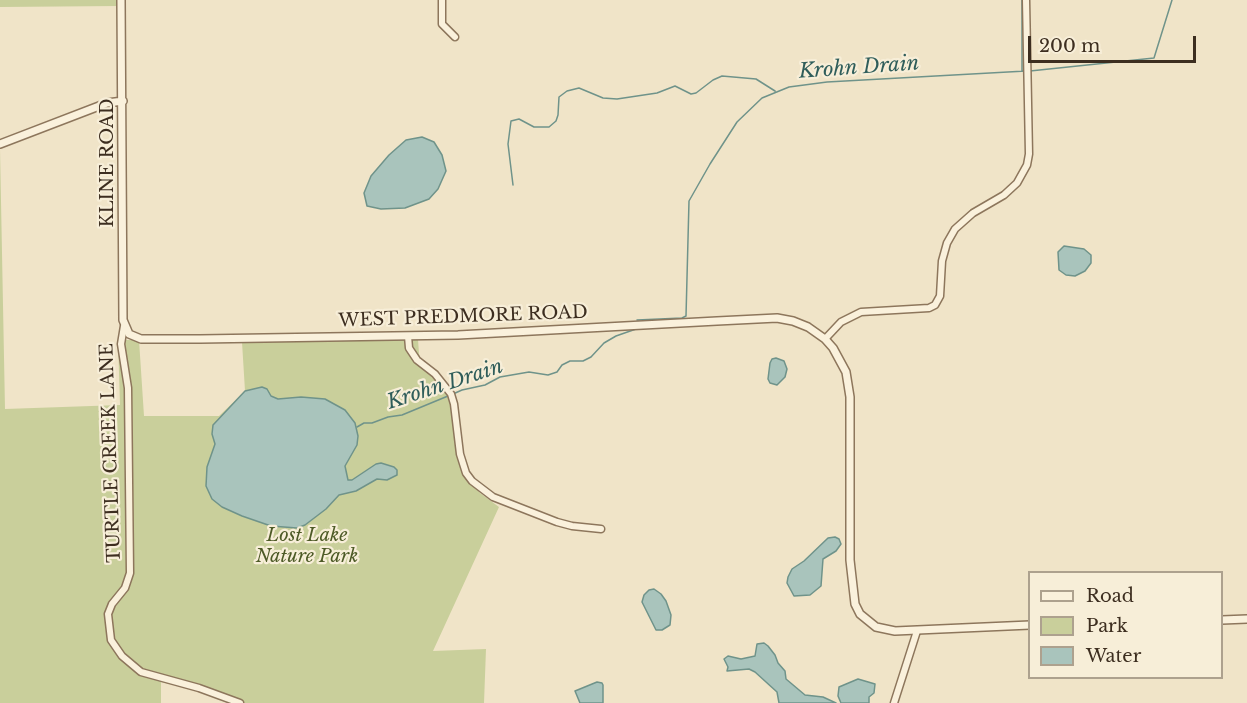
<!DOCTYPE html>
<style>
body{margin:0}
#map{position:relative;width:1247px;height:703px;overflow:hidden;background:#f0e4c8;font-family:"Libre Baskerville",serif}
canvas{display:block}
.legend{position:absolute;left:1028px;top:571px;width:195px;height:108px;box-sizing:border-box;background:#f7eed8;border:2px solid #ada18e;margin:0;padding:8px 10px;list-style:none;font-size:18px;color:#3d2e20}
.legend li{display:flex;align-items:center;gap:12px;height:30px}
.legend b{width:30px;border:2px solid #ada18e}
.scale{position:absolute;left:1028px;top:36px;width:168px;height:27px;box-sizing:border-box;border:3px solid #3d2e20;border-top:0;padding-left:8px;font-size:18px;line-height:21px;white-space:nowrap;color:#3d2e20;-webkit-text-stroke:4px #f7eed8;paint-order:stroke}
</style>
<div id="map">
<canvas width="1247" height="703"></canvas>
<ul class="legend">
<li><b style="height:8px;background:#faf1dc"></b>Road</li>
<li><b style="height:16px;background:#c9cf9b"></b>Park</li>
<li><b style="height:16px;background:#a9c4bc"></b>Water</li>
</ul>
<div class="scale">200 m</div>
</div>
<script>
const ctx = document.querySelector('canvas').getContext('2d');
ctx.lineJoin = 'round';
function fillPath(path, color) { ctx.fillStyle = color; ctx.fill(path, 'evenodd'); }
const toPath = rows => new Path2D(rows.map(r => 'M' + r).join(''));
function stroke(path, color, width, dash) { ctx.strokeStyle = color; ctx.lineWidth = width; ctx.lineCap = dash ? 'butt' : 'round'; ctx.setLineDash(dash || []); ctx.stroke(path); }
function write(font, color, halo, rows, align = 'center') {
  ctx.font = font + ' "Libre Baskerville",serif'; ctx.lineWidth = 4.5; ctx.setLineDash([]); ctx.textBaseline = 'middle'; ctx.strokeStyle = halo; ctx.fillStyle = color; for (const [text, x, y, turn = 0] of rows) {
    ctx.save(); ctx.translate(x, y); ctx.rotate((+turn || 0) * Math.PI / 180); ctx.textAlign = isNaN(turn) ? turn : align; if (halo) ctx.strokeText(text, 0, 0); ctx.fillText(text, 0, 0); ctx.restore();
  }
}
const green = toPath([
 [0,0,119,0,119,6,0,7],
 [0,149,5,409,120,405,118,340,139,340,144,416,219,416,245,391,242,342,418,339,419,354,424,367,437,380,452,400,460,456,466,475,480,493,499,507,433,651,486,649,484,703,230,703,206,692,161,682,161,703,0,703]
]);
const water = toPath([
 [422,137,434,142,442,155,446,171,438,189,429,199,405,208,381,209,367,206,364,193,371,176,389,155,406,140,422,137],
 [1064,246,1084,249,1091,255,1091,263,1085,271,1075,276,1066,275,1059,270,1058,252,1064,246],
 [776,358,784,361,787,369,785,377,777,385,770,383,768,379,770,363,772,359,776,358],
 [262,387,267,389,271,396,278,399,301,397,325,399,345,410,355,423,358,436,357,445,345,466,348,480,352,480,376,464,381,463,394,467,397,470,397,475,387,480,377,479,356,491,339,495,326,509,305,525,297,528,271,526,242,516,222,507,212,499,206,486,207,467,215,444,212,434,213,425,245,391,262,387],
 [835,537,839,539,841,544,836,551,823,559,821,586,810,595,794,596,787,583,788,577,792,569,804,561,828,538,835,537],
 [654,589,661,594,666,601,671,615,670,625,662,630,656,630,642,602,644,595,649,590,654,589],
 [764,643,768,646,775,655,778,663,785,671,786,679,805,695,823,697,836,703,779,703,777,692,755,672,749,669,727,671,728,667,724,659,728,656,741,659,755,656,757,644,764,643],
 [858,679,875,684,874,693,869,697,869,703,841,703,838,696,839,687,858,679],
 [597,682,602,683,603,685,603,703,580,703,575,691,597,682]
]);
const stream = toPath([
 [1022,0,1022,71],
 [1030,71,1154,58,1172,0],
 [513,185,508,144,511,121,519,119,534,127,549,127,556,121,558,115,559,97,567,91,579,88,603,98,617,99,657,93,675,86,691,94,696,93,713,80,722,76,756,79,775,91],
 [637,320,682,318,686,316,689,201,710,164,737,122,762,98,789,87,827,82,1026,71],
 [453,394,462,390,485,385,500,377,529,372,548,375,557,372,562,365,570,361,583,361,591,357,604,343,616,336,636,329],
 [357,427,364,423,372,423,388,417,402,415,448,396]
]);
const minor = toPath([
 [442,0,442,24,455,37],
 [124,326,121,344,128,388,130,573,125,588,112,604,108,614,111,640,122,656,141,672,199,688,240,703],
 [408,336,409,348,417,360,435,374,451,394,454,404,460,454,466,473,472,481,493,497,557,522,572,526,601,529],
 [825,339,841,322,861,312,929,308,935,305,940,296,942,261,947,243,955,229,973,213,1004,195,1017,183,1027,165,1029,154,1026,0],
 [894,703,917,631]
]);
const tertiary = toPath([
 [121,0,123,320,129,334,141,339,200,339,458,335,717,321,777,318,793,321,808,327,825,339,833,348,846,372,850,397,850,560,855,604,860,614,876,627,895,631,1030,625],
 [0,144,107,103,123,101],
 [1222,620,1247,619]
]);
const streetNames = [
 ["KLINE ROAD",108,163,-90],
 ["WEST PREDMORE ROAD",463,317,-2],
 ["TURTLE CREEK LANE",111,453,-92]
];
const parkNames = [
 ["Lost Lake",307,536],
 ["Nature Park",307,557]
];
const waterNames = [
 ["Krohn Drain",859,68,-4],
 ["Krohn Drain",445,385,-18]
];
fillPath(green, '#c9cf9b');
fillPath(water, '#a9c4bc');
stroke(water, '#6f938a', 1.5);
stroke(stream, '#6f938a', 1.5);
stroke(minor, '#8d765c', 9);
stroke(tertiary, '#8d765c', 10);
stroke(minor, '#faf1dc', 6);
stroke(tertiary, '#faf1dc', 7);
write('18px', '#3d2e20', '#f7eed8', streetNames);
write('italic 18px', '#4d5a26', '#f7eed8', parkNames);
write('italic 20px', '#2f5d5a', '#f7eed8', waterNames);
</script>
